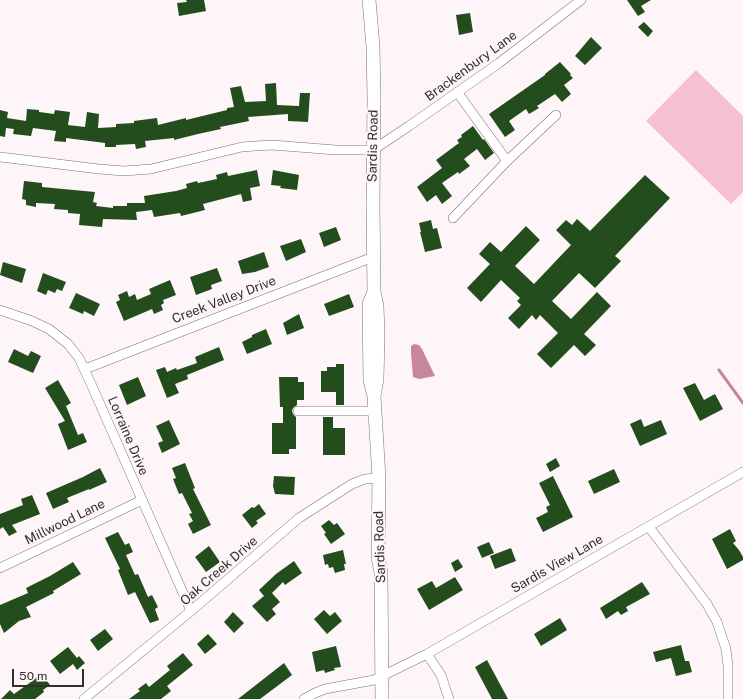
<!DOCTYPE html>
<style>
body{margin:0}
#map{position:relative;width:743px;height:699px;overflow:hidden;background:#fdf5f8;font-family:"Public Sans",sans-serif}
canvas{display:block}
.scale{position:absolute;left:12px;top:669px;width:72px;height:18px;box-sizing:border-box;border:2px solid #312e2f;border-top:0;padding-left:5px;font-size:12px;line-height:14px;white-space:nowrap;color:#312e2f;-webkit-text-stroke:3px #fdf5f8;paint-order:stroke}
</style>
<div id="map">
<canvas width="743" height="699"></canvas>
<div class="scale">50 m</div>
</div>
<script>
const ctx = document.querySelector('canvas').getContext('2d');
ctx.lineJoin = 'round';
function fillPath(path, color) { ctx.fillStyle = color; ctx.fill(path, 'evenodd'); }
const toPath = rows => new Path2D(rows.map(r => 'M' + r).join(''));
function stroke(path, color, width, dash) { ctx.strokeStyle = color; ctx.lineWidth = width; ctx.lineCap = dash ? 'butt' : 'round'; ctx.setLineDash(dash || []); ctx.stroke(path); }
function write(font, color, halo, rows, align = 'center') {
  ctx.font = font + ' "Public Sans",sans-serif'; ctx.lineWidth = 4; ctx.setLineDash([]); ctx.textBaseline = 'middle'; ctx.strokeStyle = halo; ctx.fillStyle = color; for (const [text, x, y, turn = 0] of rows) {
    ctx.save(); ctx.translate(x, y); ctx.rotate((+turn || 0) * Math.PI / 180); ctx.textAlign = isNaN(turn) ? turn : align; if (halo) ctx.strokeText(text, 0, 0); ctx.fillText(text, 0, 0); ctx.restore();
  }
}
const green = toPath([
 [696,70,743,116,743,192,731,204,646,121]
]);
const water = toPath([
 [414,344,419,345,422,349,435,376,419,379,413,377,411,353,411,346]
]);
const stream = toPath([
 [719,370,743,403]
]);
const building = toPath([
 [186,0,204,0,206,11,179,16,177,3,187,2],
 [627,0,651,0,641,6,645,12,638,16],
 [470,13,473,32,459,35,456,15],
 [644,22,653,31,648,37,638,27],
 [591,37,602,48,585,65,575,56],
 [560,62,571,74,570,75,573,78,564,85,571,94,562,102,555,94,537,106,539,108,529,114,526,109,509,121,515,130,505,137,489,114,545,75,545,74],
 [276,83,277,105,299,106,300,93,310,93,308,122,288,121,288,114,248,117,249,121,220,127,221,129,198,134,174,140,174,138,145,141,146,147,136,149,135,144,116,145,116,147,105,147,105,143,66,138,66,142,54,141,56,131,33,128,31,136,13,134,14,129,6,128,5,137,0,136,0,110,8,112,7,118,26,121,27,109,39,110,39,112,54,114,55,110,70,112,68,125,85,127,87,112,99,114,98,128,116,127,116,124,134,123,134,121,157,118,158,125,186,118,186,120,227,110,227,108,234,107,230,88,241,86,245,102,266,101,265,84],
 [473,126,483,140,484,139,494,153,485,160,477,149,464,159,470,166,459,174,458,172,442,183,452,196,442,204,436,195,427,202,417,187,442,168,436,160,459,143,457,140,462,137,461,135],
 [257,170,260,186,250,188,252,200,243,202,241,194,203,204,205,210,181,216,180,213,154,217,152,210,136,212,137,220,103,219,102,227,79,225,80,214,68,213,68,210,54,209,55,204,36,203,36,207,26,205,26,200,22,199,24,181,42,183,42,187,95,192,93,202,97,203,96,206,113,208,113,206,127,206,127,203,145,203,144,196,176,191,187,188,186,184,197,181,198,183,217,179,216,175,227,172,228,176],
 [273,170,299,175,297,190,280,188,281,186,271,185],
 [645,175,670,198,615,256,621,261,595,288,579,273,552,301,571,319,597,292,611,306,584,334,596,345,585,356,574,345,551,368,537,354,558,333,540,315,536,320,532,315,519,329,508,318,521,305,517,301,520,298,501,280,481,302,467,288,490,264,479,254,490,242,501,252,526,226,540,240,515,266,534,284,571,245,556,230,566,220,572,225,577,219,590,231],
 [431,220,433,229,437,228,442,248,425,252,420,232,421,232,419,223],
 [336,227,341,240,324,247,319,233],
 [301,239,306,252,286,261,280,246],
 [264,252,269,267,255,272,242,274,238,261],
 [3,262,26,269,22,283,0,275],
 [217,268,222,281,211,285,212,289,196,295,190,277],
 [43,273,66,282,62,291,57,289,55,293,48,290,46,295,37,291],
 [170,280,176,295,163,300,164,303,161,305,163,310,154,314,152,309,124,321,116,302,120,300,118,295,127,291,129,297,135,294,137,300,151,294,149,289],
 [76,293,100,304,94,316,84,311,83,314,69,308],
 [349,294,354,307,329,316,324,304],
 [299,314,304,328,287,335,283,323],
 [266,329,272,344,247,354,242,342,252,337,252,335],
 [219,347,224,360,187,375,188,379,175,384,179,393,167,398,156,370,165,367,167,372,176,368,177,370,197,363,195,357],
 [14,349,28,356,31,351,41,356,33,373,8,362],
 [336,364,344,364,344,405,336,405,336,392,321,392,321,371,327,371,327,367,336,367],
 [138,377,146,396,127,405,119,385],
 [279,377,298,377,298,382,304,382,304,400,297,400,297,405,293,408,292,411,293,414,296,417,296,449,289,449,289,454,272,454,272,423,283,423,283,407,280,407],
 [58,380,71,403,66,406,78,435,83,433,87,442,68,450,58,424,65,421,45,388],
 [695,383,704,400,715,394,723,409,700,421,683,388],
 [323,417,333,417,333,428,345,428,345,455,323,455],
 [641,419,644,427,661,420,667,434,640,446,630,424],
 [169,420,180,444,162,453,158,443,163,441,156,426],
 [556,458,560,466,550,472,546,464],
 [185,463,195,488,193,489,211,525,193,534,188,524,193,521,189,514,192,513,182,493,179,494,173,479,176,478,172,468],
 [100,468,107,482,89,490,89,489,67,498,69,502,53,509,46,493,83,477],
 [614,469,620,482,594,494,588,481],
 [274,476,295,477,294,495,275,494,273,486],
 [553,476,573,517,543,532,536,518,548,512,546,507,550,505,539,483],
 [32,495,40,514,12,525,17,532,9,536,3,527,0,529,0,514,23,505,21,499],
 [259,504,266,514,256,521,258,523,252,528,242,515,252,507,254,508],
 [329,520,334,525,337,523,345,534,331,544,324,534,326,533,321,526],
 [730,529,736,541,733,543,739,550,743,557,743,560,727,569,712,539],
 [118,532,125,545,129,543,133,552,126,555,135,575,138,574,148,597,152,595,158,607,155,609,159,620,150,623,135,592,128,595,118,570,120,569,105,538],
 [489,542,494,553,482,558,477,547],
 [209,546,220,562,206,572,195,557],
 [511,548,516,561,495,569,490,556],
 [343,550,346,564,344,564,345,570,335,573,333,567,329,568,328,564,325,565,323,555],
 [458,559,463,567,455,572,451,563],
 [294,561,302,573,285,585,283,582,272,593,280,602,272,609,276,614,267,622,252,606,264,596,259,590,276,574],
 [73,562,81,574,53,591,54,593,26,607,31,617,19,621,4,633,0,624,0,605,28,593,26,588,50,576],
 [455,577,463,590,429,610,417,589,432,581,436,588],
 [642,582,650,594,626,607,628,611,621,615,618,611,606,619,600,608],
 [324,610,330,616,335,612,342,621,327,634,314,619],
 [233,612,244,623,234,633,224,622],
 [560,618,567,630,541,646,534,634],
 [105,629,113,639,98,651,90,640],
 [208,634,217,644,205,654,197,644],
 [681,645,685,661,689,661,692,672,676,676,671,658,656,662,653,652],
 [336,646,341,667,334,668,335,670,325,673,324,670,316,672,312,652],
 [68,647,77,658,79,656,85,663,77,670,73,664,60,674,50,661],
 [183,653,193,665,167,686,171,691,161,699,129,699,140,691,138,689,146,683,149,687,170,670,167,666],
 [487,660,508,699,492,699,475,667],
 [284,663,292,675,260,699,238,699],
 [42,674,50,685,43,690,44,692,35,699,1,699,10,690,14,694]
]);
const minor = toPath([
 [457,92,507,161],
 [0,157,99,169,124,171,151,169,242,147,255,146,272,145,336,150,373,150,409,126,499,63,581,0],
 [453,218,507,161,556,115],
 [0,310,32,321,49,329,68,344,79,358,92,386,191,611],
 [85,369,373,257],
 [298,411,375,411],
 [649,527,707,604,717,622,726,649,728,666,728,699],
 [0,568,142,500],
 [427,654,441,675,449,699],
 [84,699,191,611,299,518,352,484,365,479,379,478],
 [304,699,315,693,325,689,374,680,427,654,743,472]
]);
const secondary = toPath([
 [369,0,373,47,374,96,373,205,374,292],
 [374,396,370,380,369,304,374,292,377,306,378,335,377,379,374,396,379,478,378,557,381,573,382,699]
]);
const streetNames = [
 ["Brackenbury Lane",471,66,-36],
 ["Sardis Road",373,146,-89],
 ["Creek Valley Drive",224,300,-21],
 ["Lorraine Drive",128,436,67],
 ["Millwood Lane",65,522,-26],
 ["Sardis Road",380,547,-92],
 ["Sardis View Lane",557,564,-30],
 ["Oak Creek Drive",219,571,-41]
];
fillPath(green, '#f7bfd3');
fillPath(water, '#c8859e');
stroke(stream, '#c8859e', 3);
fillPath(building, '#244d1e');
stroke(minor, '#787173', 10);
stroke(secondary, '#787173', 14);
stroke(minor, '#fff', 9);
stroke(secondary, '#fff', 13);
write('13px', '#312e2f', '#fdf5f8', streetNames);
</script>
